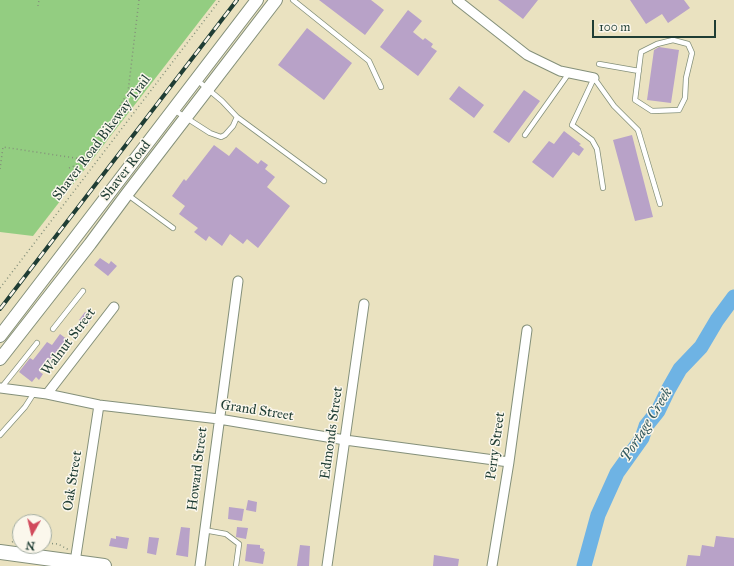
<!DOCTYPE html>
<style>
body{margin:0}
#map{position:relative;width:734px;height:566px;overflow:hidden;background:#eae2c0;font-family:"IM FELL Great Primer",serif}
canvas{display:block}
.north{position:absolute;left:12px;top:514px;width:40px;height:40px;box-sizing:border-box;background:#fbf7ec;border:1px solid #a3ada2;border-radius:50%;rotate:188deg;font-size:11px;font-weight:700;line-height:16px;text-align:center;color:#1f3d34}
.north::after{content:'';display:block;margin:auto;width:14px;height:18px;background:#d1495b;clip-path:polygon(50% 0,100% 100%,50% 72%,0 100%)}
.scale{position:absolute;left:592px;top:20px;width:124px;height:18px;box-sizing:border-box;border:2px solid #1f3d34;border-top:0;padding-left:5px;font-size:12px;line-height:14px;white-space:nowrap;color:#1f3d34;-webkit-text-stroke:3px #fbf7ec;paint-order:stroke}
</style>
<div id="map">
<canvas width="734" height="566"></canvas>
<div class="north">N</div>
<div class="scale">100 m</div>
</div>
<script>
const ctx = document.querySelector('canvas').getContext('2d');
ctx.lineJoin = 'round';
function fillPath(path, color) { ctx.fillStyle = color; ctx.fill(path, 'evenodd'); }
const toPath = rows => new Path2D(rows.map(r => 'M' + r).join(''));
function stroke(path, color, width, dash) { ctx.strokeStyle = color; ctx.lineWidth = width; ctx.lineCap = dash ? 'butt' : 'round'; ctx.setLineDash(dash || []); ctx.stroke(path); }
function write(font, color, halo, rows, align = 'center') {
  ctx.font = font + ' "IM FELL Great Primer",serif'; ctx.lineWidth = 3; ctx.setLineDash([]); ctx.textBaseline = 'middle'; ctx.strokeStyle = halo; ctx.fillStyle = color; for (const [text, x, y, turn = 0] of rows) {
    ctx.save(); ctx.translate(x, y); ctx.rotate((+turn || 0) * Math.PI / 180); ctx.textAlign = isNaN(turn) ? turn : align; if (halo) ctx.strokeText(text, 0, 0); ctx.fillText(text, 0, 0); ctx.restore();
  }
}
const green = toPath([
 [0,0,216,0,33,236,0,232]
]);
const river = toPath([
 [584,566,598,515,617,473,642,438,646,426,658,411,668,390,680,369,701,347,717,320,734,297]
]);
const building = toPath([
 [319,0,371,0,384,10,365,35],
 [498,0,538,0,523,19],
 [630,0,684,0,690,8,668,23,662,14,646,24],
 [408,10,422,21,413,32,423,40,425,38,433,44,431,47,437,51,418,76,380,47],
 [307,28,352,63,324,100,278,65],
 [659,47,679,50,671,103,647,100,654,50],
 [459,86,484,105,474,118,449,99],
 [524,90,540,101,509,143,493,132],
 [564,131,581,144,579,145,584,149,579,156,573,152,553,178,532,162,549,141,554,144],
 [632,135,653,217,635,221,613,140],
 [214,145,229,156,236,147,258,164,261,160,268,165,265,169,275,177,267,187,290,206,258,248,247,239,243,244,230,234,222,246,209,236,206,241,194,232,198,228,179,214,185,206,172,196,184,179,186,181],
 [100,258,109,264,111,261,117,266,108,276,94,265],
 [85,312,93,317,87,326,79,320],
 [60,334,72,343,66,351,60,347,40,372,43,374,39,380,36,377,32,382,19,372,30,358,33,360,47,342,52,345],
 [248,500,257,502,256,512,246,510],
 [229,507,244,509,242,521,228,519],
 [181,527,190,528,188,557,176,555],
 [237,527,248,528,246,539,236,537],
 [116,536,129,538,127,549,109,546,111,538,116,539],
 [716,536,734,538,734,566,686,566,688,555,700,556,702,545,714,547],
 [149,537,159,538,156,555,147,553],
 [247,544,260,545,260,548,264,549,263,551,265,552,263,564,245,561],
 [300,545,310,546,309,566,297,566],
 [434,555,459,559,458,566,433,566]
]);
const path = toPath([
 [38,6,39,0],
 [69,168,90,160,128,92,139,0],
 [0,169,3,147,88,160],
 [0,288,220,0],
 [12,542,20,538],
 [44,543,58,544,69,550]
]);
const service = toPath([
 [293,0,369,61,381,87],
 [673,40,688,44,692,53,686,78,685,98,679,110,652,111,635,100,641,52,657,44,673,40],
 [599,64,639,71],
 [594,78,614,106,638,130,660,204],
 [594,78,572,125,592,140,597,149,603,188],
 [174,110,210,133,221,137,225,135,233,126,237,117,222,101,197,80],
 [237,117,324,181],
 [525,135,569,73],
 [128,195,173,228],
 [53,329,83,291],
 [1,388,37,343],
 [0,435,25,407,34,393],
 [204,530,226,534,239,544,236,566]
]);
const minor = toPath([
 [457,0,527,55,560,71,594,78],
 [0,388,47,394,99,405,219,419,345,440,509,462],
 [47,394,114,307],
 [75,562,99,405],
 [200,566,238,281],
 [327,566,364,304],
 [492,566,509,462,527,330]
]);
const secondary = toPath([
 [0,336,257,0],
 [0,359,90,244,127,194,276,0]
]);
const primary = toPath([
 [0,552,104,566]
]);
const rail = toPath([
 [0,309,237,0]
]);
const streetNames = [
 ["Shaver Road Bikeway Trail",102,138,-53],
 ["Shaver Road",126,171,-52],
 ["Walnut Street",69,342,-53],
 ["Grand Street",257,411,9],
 ["Edmonds Street",332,433,-82],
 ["Perry Street",496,446,-82],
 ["Howard Street",198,469,-83],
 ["Oak Street",73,481,-81]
];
const waterNames = [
 ["Portage Creek",647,425,-58]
];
fillPath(green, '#93cd81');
stroke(river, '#6eb3e4', 15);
fillPath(building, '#b8a2c8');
stroke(service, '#84907a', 6);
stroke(minor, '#84907a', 11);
stroke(secondary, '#84907a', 14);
stroke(primary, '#84907a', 16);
stroke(path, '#84907a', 1.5, [1, 3]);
stroke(service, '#fff', 4.5);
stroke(minor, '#fff', 9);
stroke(secondary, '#fff', 12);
stroke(primary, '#fff', 14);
stroke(rail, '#1f3d34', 4);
stroke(rail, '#fbf7ec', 2.5, [8]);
write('14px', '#1f3d34', '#fbf7ec', streetNames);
write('italic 15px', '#335a60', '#fbf7ec', waterNames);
</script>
